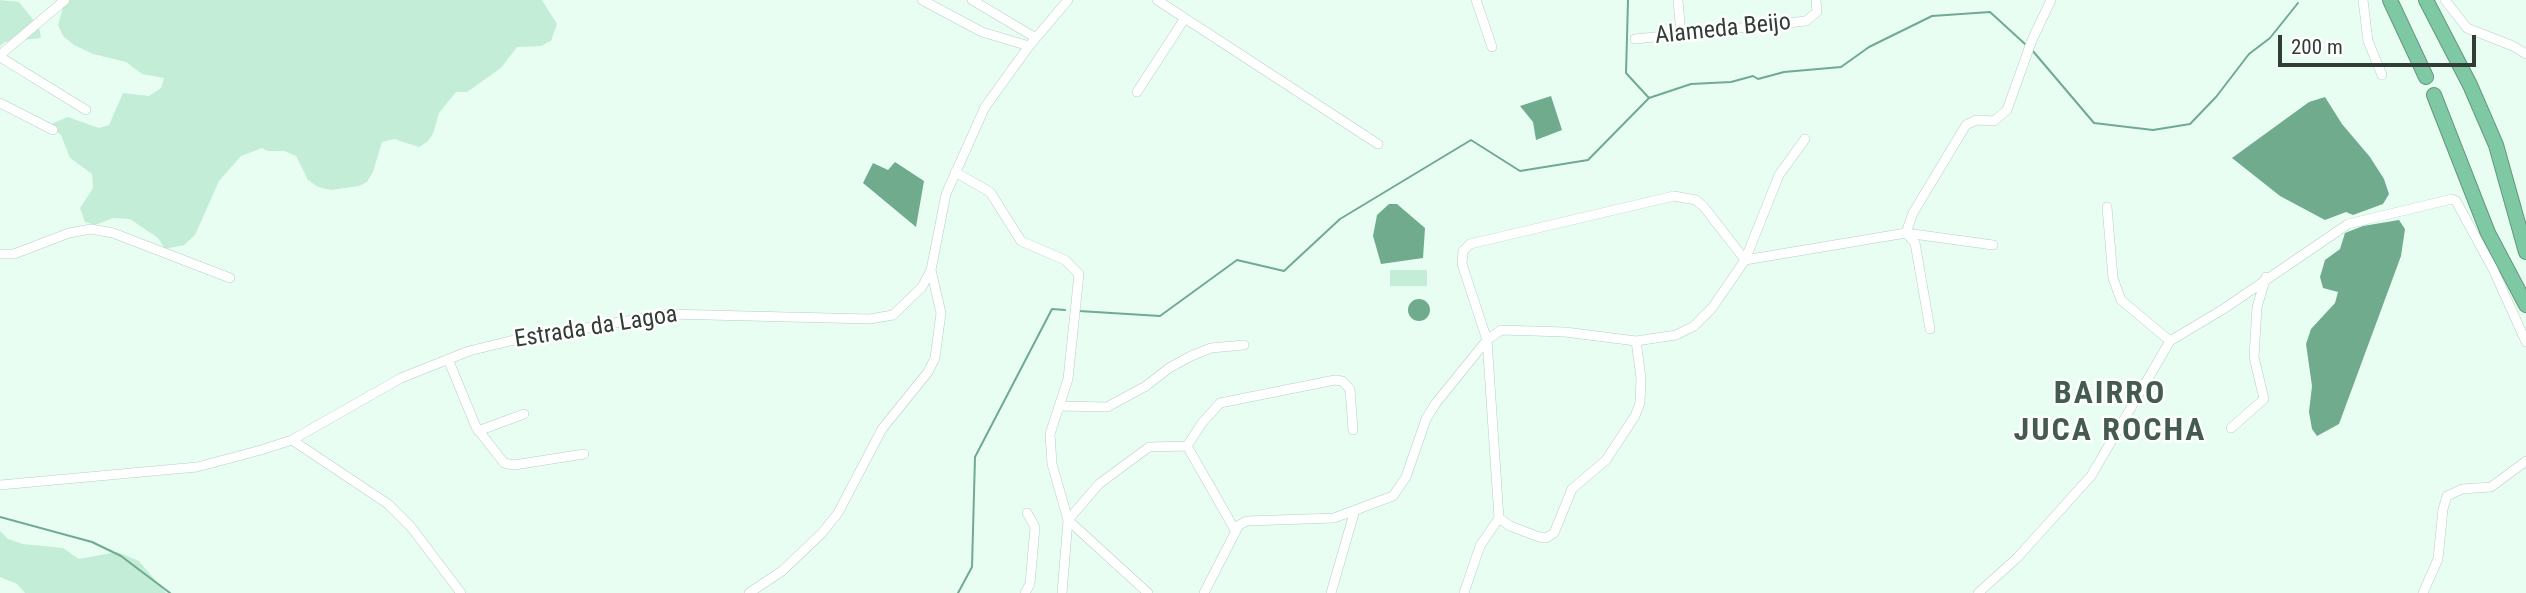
<!DOCTYPE html>
<style>
body{margin:0}
#map{position:relative;width:2526px;height:593px;overflow:hidden;background:#e8fef2;font-family:"Roboto Condensed",sans-serif}
canvas{display:block}
.scale{position:absolute;left:2278px;top:35px;width:198px;height:32px;box-sizing:border-box;border:4px solid #333d37;border-top:0;padding-left:9px;font-size:21px;line-height:24px;white-space:nowrap;color:#333d37;-webkit-text-stroke:5px #fff;paint-order:stroke}
</style>
<div id="map">
<canvas width="2526" height="593"></canvas>
<div class="scale">200 m</div>
</div>
<script>
const ctx = document.querySelector('canvas').getContext('2d');
ctx.lineJoin = 'round';
function fillPath(path, color) { ctx.fillStyle = color; ctx.fill(path, 'evenodd'); }
const toPath = rows => new Path2D(rows.map(r => 'M' + r).join(''));
function stroke(path, color, width, dash) { ctx.strokeStyle = color; ctx.lineWidth = width; ctx.lineCap = dash ? 'butt' : 'round'; ctx.setLineDash(dash || []); ctx.stroke(path); }
function write(font, color, halo, rows, align = 'center') {
  ctx.font = font + ' "Roboto Condensed",sans-serif'; ctx.lineWidth = 5; ctx.setLineDash([]); ctx.textBaseline = 'middle'; ctx.strokeStyle = halo; ctx.fillStyle = color; for (const [text, x, y, turn = 0] of rows) {
    ctx.save(); ctx.translate(x, y); ctx.rotate((+turn || 0) * Math.PI / 180); ctx.textAlign = isNaN(turn) ? turn : align; if (halo) ctx.strokeText(text, 0, 0); ctx.fillText(text, 0, 0); ctx.restore();
  }
}
const green = toPath([
 [0,0,19,2,39,27,41,38,5,42,0,46],
 [65,0,542,0,557,24,551,41,541,46,517,47,501,68,467,92,456,92,439,113,433,134,427,142,419,147,394,139,382,142,373,172,367,182,359,186,331,190,318,187,308,180,296,156,284,151,267,151,262,148,241,156,219,181,195,235,184,245,165,249,158,238,130,219,113,218,95,225,85,222,80,208,93,188,92,174,70,158,61,135,49,125,68,117,99,128,109,125,123,93,149,96,161,88,164,78,142,74,126,62,93,54,74,45,63,36,58,25],
 [1390,270,1427,270,1427,286,1390,286],
 [0,531,8,539,23,544,63,548,79,559,117,552,139,561,166,593,25,593,17,584,0,577]
]);
const water = toPath([
 [1551,96,1562,130,1536,140,1533,122,1520,106],
 [2325,97,2342,124,2370,157,2384,179,2389,194,2383,204,2353,215,2346,212,2325,220,2280,196,2232,158,2309,102],
 [895,162,924,181,916,227,863,183,873,163,888,170],
 [1389,204,1397,204,1425,228,1423,258,1381,264,1373,236,1377,215],
 [2399,220,2405,229,2401,256,2339,424,2317,436,2312,429,2309,412,2312,386,2306,344,2311,329,2335,303,2338,292,2323,288,2320,277,2325,260,2340,249,2345,233,2363,226],
 '1408 310a11 11 0 1 1 22 0a11 11 0 1 1-22 0Z'
]);
const stream = toPath([
 [1628,0,1626,73,1649,98],
 [2032,50,2094,123,2153,130,2190,124,2216,97,2249,54,2270,38,2298,3],
 [1079,311,1160,316,1237,260,1284,271,1340,219,1471,140,1520,171,1588,160,1649,98,1691,84,1731,82,1753,76,1758,79,1784,72,1841,67,1869,47,1932,16,1990,12,2025,44],
 [0,517,92,542,121,556,170,593],
 [958,593,972,567,975,457,1052,309,1065,310]
]);
const minor = toPath([
 [922,0,982,32,1029,46],
 [972,0,1036,38],
 [1157,0,1378,144],
 [1476,0,1492,47],
 [1678,0,1681,34],
 [2363,0,2368,41,2382,75],
 [2445,0,2467,28,2513,46,2526,54],
 [1635,39,1806,21,1817,12,1816,0],
 [0,55,65,0],
 [0,57,86,110],
 [1137,92,1185,18],
 [0,103,53,130],
 [955,172,990,192,1021,241,1065,260,1079,274,1068,379,1050,434,1052,464,1068,520,1148,593],
 [2107,207,2113,278,2121,300,2170,341],
 [1906,233,1915,243,1930,329],
 [1906,233,1993,245],
 [0,254,14,254,69,233,91,229,113,233,230,278],
 [448,359,476,427,504,463,514,465,584,454],
 [1060,406,1107,407,1146,386,1169,368,1191,356,1211,348,1244,345],
 [2231,428,2264,399,2254,357,2257,307,2266,277],
 [478,431,524,414],
 [292,440,388,504,411,527,461,593],
 [1187,446,1202,423,1220,403,1335,380,1342,381,1350,389,1353,430],
 [0,485,197,467,261,450,292,440,401,378,469,351,510,341,667,314,870,319,893,315,922,287,931,270,946,194,985,107,1029,46,1068,0],
 [1499,518,1510,526,1539,537,1546,538,1554,533,1572,489,1606,460,1635,416,1640,403,1641,378,1636,341],
 [749,593,782,571,822,533,838,513,882,429,928,372,935,358,941,313,931,270],
 [1025,593,1030,584,1035,527,1027,513],
 [1062,593,1068,520,1099,484,1149,447,1187,446,1235,530],
 [1204,593,1239,525,1247,521,1334,518,1393,496,1406,477,1426,419,1436,403,1487,340,1501,330,1565,332,1636,341,1676,335,1694,326,1712,308,1745,260,1906,233,1913,213,1966,125,1976,120,1994,121,2007,110,2032,40,2051,0],
 [1331,593,1355,510],
 [1464,593,1480,546,1499,518,1487,340,1462,264,1463,251,1470,244,1674,196,1696,200,1704,207,1745,260,1779,175,1805,139],
 [1978,593,2017,558,2091,476,2170,341,2225,308,2348,224,2452,199,2456,201,2493,269,2526,342],
 [2423,593,2438,559,2443,509,2447,496,2462,489,2491,487,2526,461]
]);
const highway = toPath([
 [2390,0,2426,77],
 [2426,0,2470,85,2496,145,2526,252],
 [2434,95,2488,233,2526,305]
]);
const streetNames = [
 ["Alameda Beijo",1723,30,-6],
 ["Estrada da Lagoa",596,328,-9]
];
const districtNames = [
 ["BAIRRO",2110,395],
 ["JUCA ROCHA",2110,432]
];
fillPath(green, '#c4edd7');
fillPath(water, '#70ab8d');
stroke(stream, '#70ab8d', 2);
stroke(minor, '#b5d0c1', 10);
stroke(highway, '#64987d', 16);
stroke(minor, '#fff', 9);
stroke(highway, '#7ec9a3', 14);
write('24px', '#333d37', '#fff', streetNames);
ctx.letterSpacing = '2px';
write('bold 32px', '#445b4f', '#fff', districtNames);
ctx.letterSpacing = '0px';
</script>
